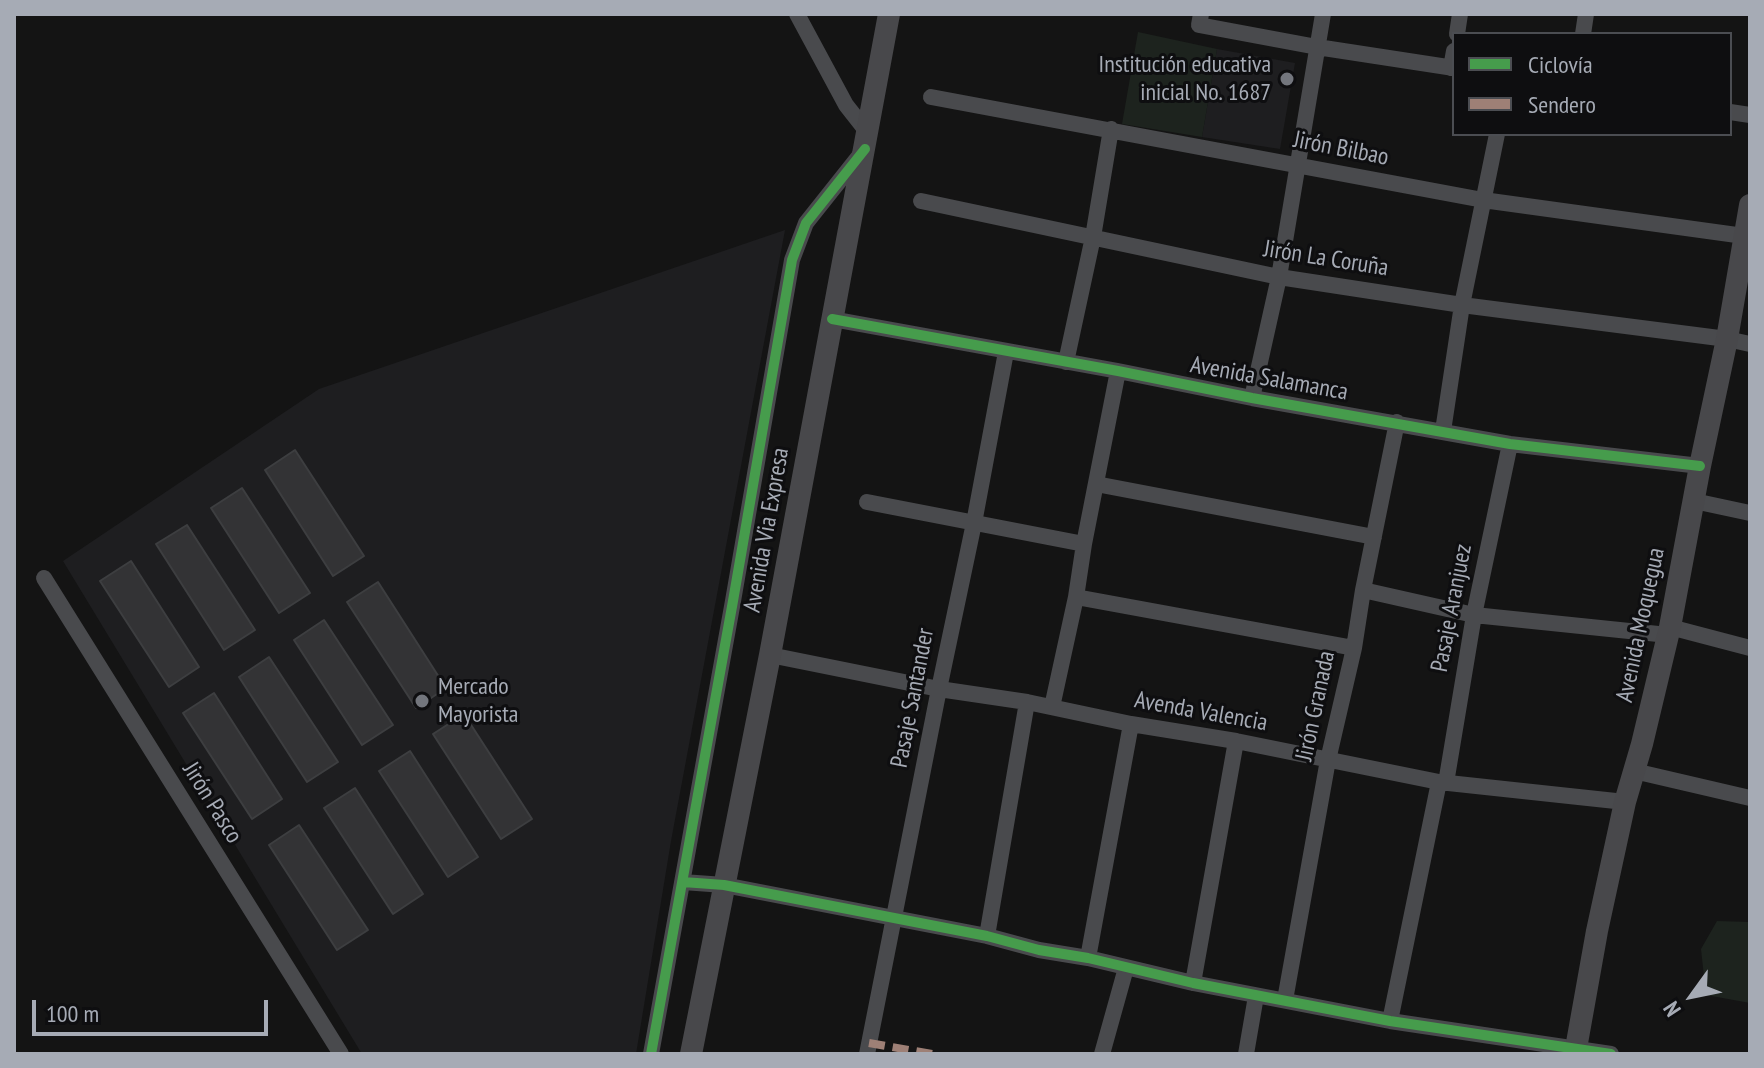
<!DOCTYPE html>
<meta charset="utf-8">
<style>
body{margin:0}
#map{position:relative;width:1764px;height:1068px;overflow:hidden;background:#141414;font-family:"PT Sans Narrow",sans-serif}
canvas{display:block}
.frame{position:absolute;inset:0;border:16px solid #a6abb5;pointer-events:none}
.legend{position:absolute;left:1452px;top:32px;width:280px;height:104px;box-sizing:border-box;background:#0e0e10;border:2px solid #4b4d52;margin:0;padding:10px 14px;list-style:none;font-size:24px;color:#a6abb5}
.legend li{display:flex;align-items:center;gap:16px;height:40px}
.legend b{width:40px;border:2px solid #4b4d52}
.north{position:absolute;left:1652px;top:956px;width:80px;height:80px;-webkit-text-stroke:6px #0e0e10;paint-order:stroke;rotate:237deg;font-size:22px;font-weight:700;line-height:32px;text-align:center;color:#a6abb5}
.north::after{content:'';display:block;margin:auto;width:28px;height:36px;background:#a6abb5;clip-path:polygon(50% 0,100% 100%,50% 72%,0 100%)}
.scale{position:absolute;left:32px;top:1000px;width:236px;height:36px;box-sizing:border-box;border:4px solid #a6abb5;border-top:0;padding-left:10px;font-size:24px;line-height:28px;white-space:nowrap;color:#a6abb5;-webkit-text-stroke:6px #0e0e10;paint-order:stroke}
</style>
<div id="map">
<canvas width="1764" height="1068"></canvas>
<div class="frame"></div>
<ul class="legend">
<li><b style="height:10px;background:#469c4c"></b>Ciclovía</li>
<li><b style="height:10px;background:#9e8076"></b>Sendero</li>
</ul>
<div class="north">N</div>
<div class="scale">100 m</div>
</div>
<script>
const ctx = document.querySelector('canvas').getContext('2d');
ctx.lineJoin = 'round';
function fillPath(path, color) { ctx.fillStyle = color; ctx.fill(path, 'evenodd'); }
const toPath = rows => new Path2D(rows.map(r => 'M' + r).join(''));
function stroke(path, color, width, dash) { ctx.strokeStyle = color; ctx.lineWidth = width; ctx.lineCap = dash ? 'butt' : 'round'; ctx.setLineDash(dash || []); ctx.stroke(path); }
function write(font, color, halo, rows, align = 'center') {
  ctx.font = font + ' "PT Sans Narrow",sans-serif'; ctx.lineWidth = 6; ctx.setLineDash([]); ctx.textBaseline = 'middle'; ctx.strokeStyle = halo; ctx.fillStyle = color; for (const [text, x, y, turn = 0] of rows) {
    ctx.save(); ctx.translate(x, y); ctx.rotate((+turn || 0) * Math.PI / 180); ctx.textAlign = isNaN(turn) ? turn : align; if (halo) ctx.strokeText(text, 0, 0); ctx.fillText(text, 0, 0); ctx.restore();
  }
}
const built = toPath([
 [1217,49,1295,63,1280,149,1202,137],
 [785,230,671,841,636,1054,362,1054,63,561,319,389]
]);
const green = toPath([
 [1138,32,1217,49,1202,137,1122,124],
 [1717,921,1750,922,1750,1003,1706,995,1701,949]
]);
const building = toPath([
 [295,450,364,556,333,576,265,470,295,450],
 [242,488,310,593,279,613,211,508,242,488],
 [187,525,255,630,224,650,156,544,187,525],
 [131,561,199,667,169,687,100,581,131,561],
 [378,582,446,688,416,708,347,602,378,582],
 [324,620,393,725,362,745,294,640,324,620],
 [269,657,338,762,307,782,239,677,269,657],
 [214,693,282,799,252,819,183,713,214,693],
 [464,714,532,819,501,839,433,734,464,714],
 [410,751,478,857,448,877,379,771,410,751],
 [355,788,423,894,393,914,324,808,355,788],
 [299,825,368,930,337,950,269,845,299,825]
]);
const street = toPath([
 [797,14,846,105,868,133],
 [1201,14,1199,25,1317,47,1454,68],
 [1457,34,1460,14],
 [1583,34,1586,14],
 [1451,68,1454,51],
 [931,97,1483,200,1744,236],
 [1730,112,1750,115],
 [921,201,1279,277,1462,305,1727,339,1750,344],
 [832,319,1118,371,1252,398,1510,444,1700,466],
 [1066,362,1093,237,1111,129],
 [1252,398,1279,277,1323,14],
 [1443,431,1462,305,1497,134],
 [1096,484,1374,537],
 [1694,501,1750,513],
 [867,502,1084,544],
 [44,578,341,1054],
 [1363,590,1474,615,1668,635],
 [1076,597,1354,648],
 [1670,627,1750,648],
 [770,655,939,689,1027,702,1131,724,1236,741,1439,782,1625,802],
 [1052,707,1076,597,1084,544,1118,371],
 [1634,771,1750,798],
 [1446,783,1474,615,1510,444],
 [683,882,724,885,987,936,1039,950,1088,958,1193,983,1390,1021,1611,1054],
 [987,936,1027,702],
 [1088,958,1131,724],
 [1193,983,1236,741],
 [1285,1000,1328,760,1354,648,1363,590,1397,422],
 [1390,1021,1439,782],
 [651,1054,733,601,792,260,806,223,864,150],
 [867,1054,939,689,974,523,1006,352],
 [1102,1054,1126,968],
 [1246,1054,1256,996]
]);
const secondary = toPath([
 [691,1054,770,655,889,14],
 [1575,1054,1597,931,1625,802,1642,744,1670,627,1700,466,1727,339,1750,205]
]);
const quiet = toPath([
 [869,1043,932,1054]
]);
const cycleway = toPath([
 [832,319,1118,371,1252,398,1510,444,1700,466],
 [683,882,724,885,987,936,1039,950,1088,958,1193,983,1390,1021,1611,1054],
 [651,1054,733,601,792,260,806,223,865,149]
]);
const markers = [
 [1287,79,8,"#73767d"],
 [422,701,8,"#73767d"]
];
const poiNames = [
 ["Institución educativa",1271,65],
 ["inicial No. 1687",1271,93],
 ["Mercado",438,687,"left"],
 ["Mayorista",438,715,"left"]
];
const streetNames = [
 ["Jirón Bilbao",1341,149,11],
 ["Jirón La Coruña",1326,259,9],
 ["Avenida Salamanca",1269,379,10],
 ["Avenida Via Expresa",767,530,-80],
 ["Pasaje Aranjuez",1452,608,-79],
 ["Avenida Moquegua",1641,625,-78],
 ["Pasaje Santander",913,698,-79],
 ["Jirón Granada",1316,706,-78],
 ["Avenda Valencia",1201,712,10],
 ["Jirón Pasco",212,803,58]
];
fillPath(built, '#1e1e20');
fillPath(green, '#1d231e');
fillPath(building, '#333335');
stroke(building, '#3d3e40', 2);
stroke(street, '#494a4d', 16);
stroke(secondary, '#48484b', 22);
stroke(quiet, '#9e8076', 8, [16, 8]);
stroke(cycleway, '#469c4c', 10);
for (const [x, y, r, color] of markers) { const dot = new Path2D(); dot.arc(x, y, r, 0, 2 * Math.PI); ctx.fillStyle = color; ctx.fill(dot); stroke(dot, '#0e0e10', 3); }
write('24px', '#a6abb5', '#0e0e10', poiNames, 'right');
write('24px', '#a6abb5', '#0e0e10', streetNames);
</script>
